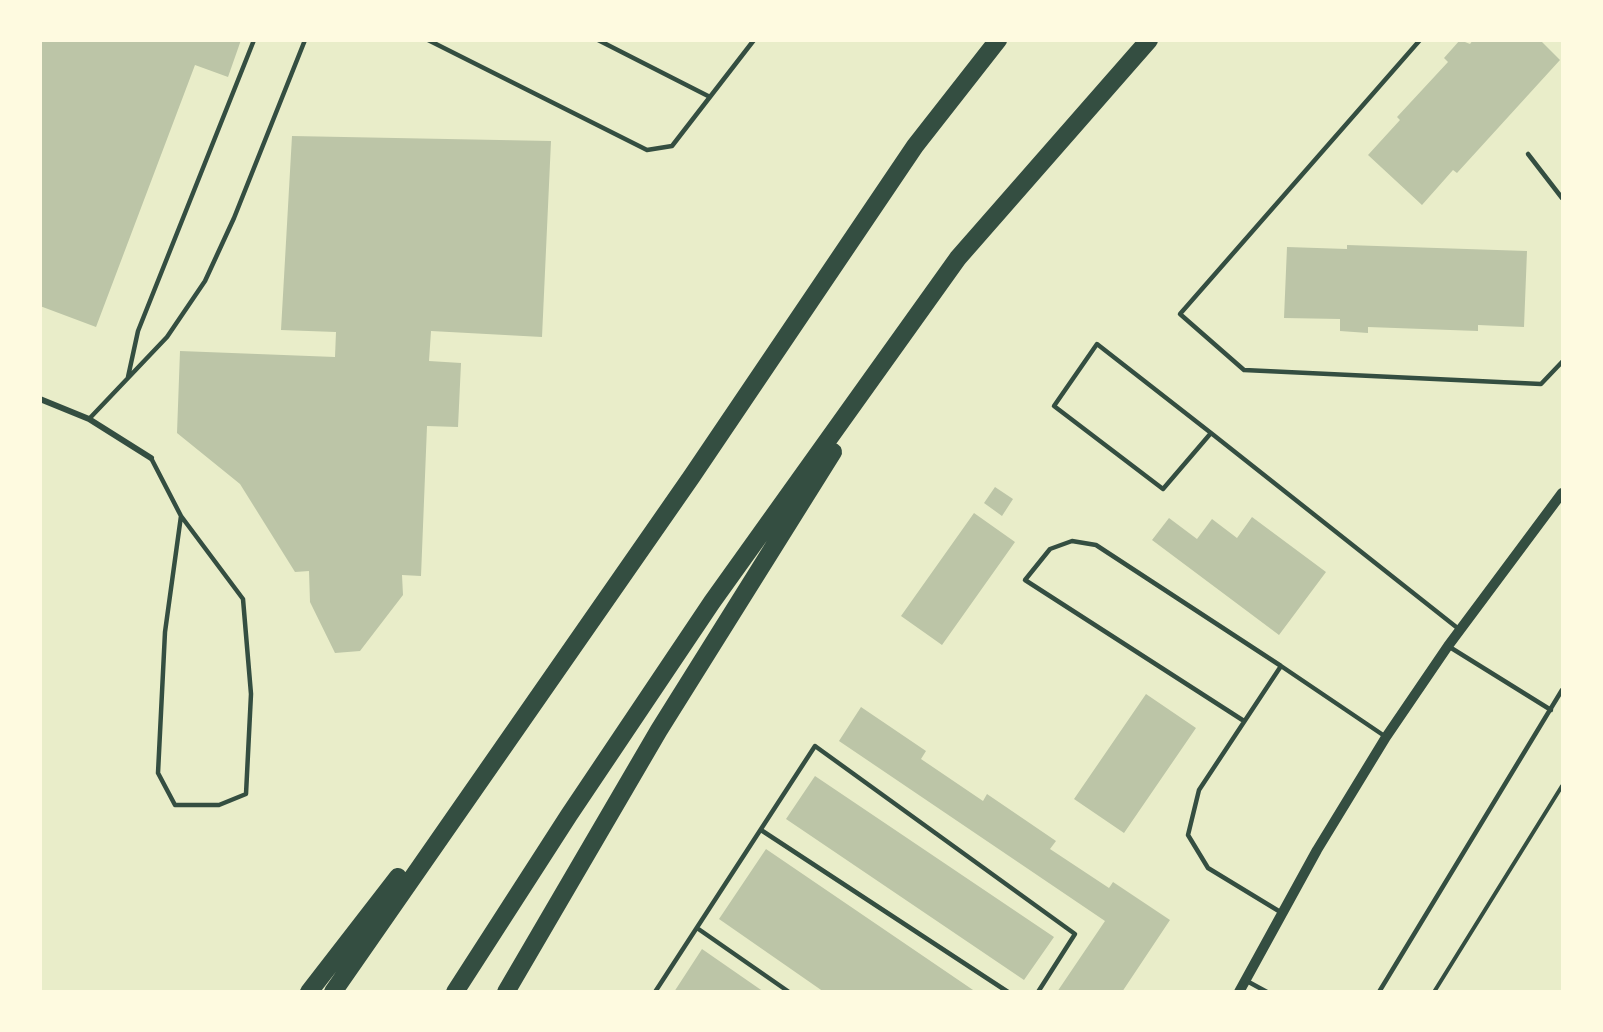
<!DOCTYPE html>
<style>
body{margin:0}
#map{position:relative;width:1603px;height:1032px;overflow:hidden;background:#e9edc9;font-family:Figtree,sans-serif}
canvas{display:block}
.frame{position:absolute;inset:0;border:42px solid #fefae0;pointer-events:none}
</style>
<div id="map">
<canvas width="1603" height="1032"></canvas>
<div class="frame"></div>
</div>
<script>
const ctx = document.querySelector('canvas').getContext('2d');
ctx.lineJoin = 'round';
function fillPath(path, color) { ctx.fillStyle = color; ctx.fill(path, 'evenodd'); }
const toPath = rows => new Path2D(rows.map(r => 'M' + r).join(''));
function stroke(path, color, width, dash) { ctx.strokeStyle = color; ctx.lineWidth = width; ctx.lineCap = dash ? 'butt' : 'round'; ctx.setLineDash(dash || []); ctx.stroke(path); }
const building = toPath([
 [40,40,241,40,228,77,195,65,96,327,40,306],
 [1460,40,1470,44,1473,40,1540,40,1560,60,1457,173,1453,170,1422,205,1368,155,1400,120,1397,117,1448,62,1444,58],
 [292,136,551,141,542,337,431,331,429,361,461,363,458,427,427,426,421,576,402,575,403,595,360,651,335,653,310,602,309,571,295,572,240,484,177,433,180,351,335,357,336,332,281,330],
 [1347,245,1527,251,1524,327,1478,325,1478,331,1368,327,1368,333,1340,331,1340,319,1284,318,1287,247,1347,249],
 [995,487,1013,499,1002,516,984,503],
 [974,513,1015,542,942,645,901,616],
 [1252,517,1326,572,1279,635,1152,540,1169,518,1197,539,1212,519,1237,538],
 [1146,694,1196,728,1124,833,1074,799],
 [861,707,926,751,921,759,983,801,987,794,1056,841,1050,849,1109,888,1113,882,1170,920,1122,992,1057,992,1105,921,839,741],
 [815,776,1054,937,1024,980,786,819],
 [766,849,976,992,824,992,719,919],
 [702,949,764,992,674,992]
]);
const path = toPath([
 [1434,992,1562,786]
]);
const service = toPath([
 [428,40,647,150,672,146,754,40],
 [598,40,710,97],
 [1420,40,1180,314,1244,370,1541,384,1562,362],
 [1528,154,1562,198],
 [128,377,138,331,254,40],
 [89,419,167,337,205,281,234,218,305,40],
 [1211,433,1163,489,1054,406,1097,344,1211,433,1460,630],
 [151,458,181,516,165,632,158,773,175,805,219,805,246,794,251,694,243,599,181,516],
 [1448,646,1551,710],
 [1244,721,1025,580,1050,549,1072,541,1096,545,1281,666],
 [761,830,1008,992],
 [1282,913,1208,868,1188,835,1199,790,1281,666,1386,737],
 [697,928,789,992],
 [1245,980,1267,992],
 [655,992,815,746,1075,934,1038,992],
 [1379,992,1562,690]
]);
const minor = toPath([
 [40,399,89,419,151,458]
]);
const tertiary = toPath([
 [1239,992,1317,850,1386,737,1448,646,1562,493]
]);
const motorway = toPath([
 [309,992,398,877],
 [333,992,692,476,915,146,998,40],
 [455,992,569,815,712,602,958,258,1149,40],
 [506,992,659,730,833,452]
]);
fillPath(building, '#bcc5a7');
stroke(path, '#344e41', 4);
stroke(service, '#344e41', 4.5);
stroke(minor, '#344e41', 6);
stroke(tertiary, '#344e41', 10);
stroke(motorway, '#344e41', 18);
</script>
